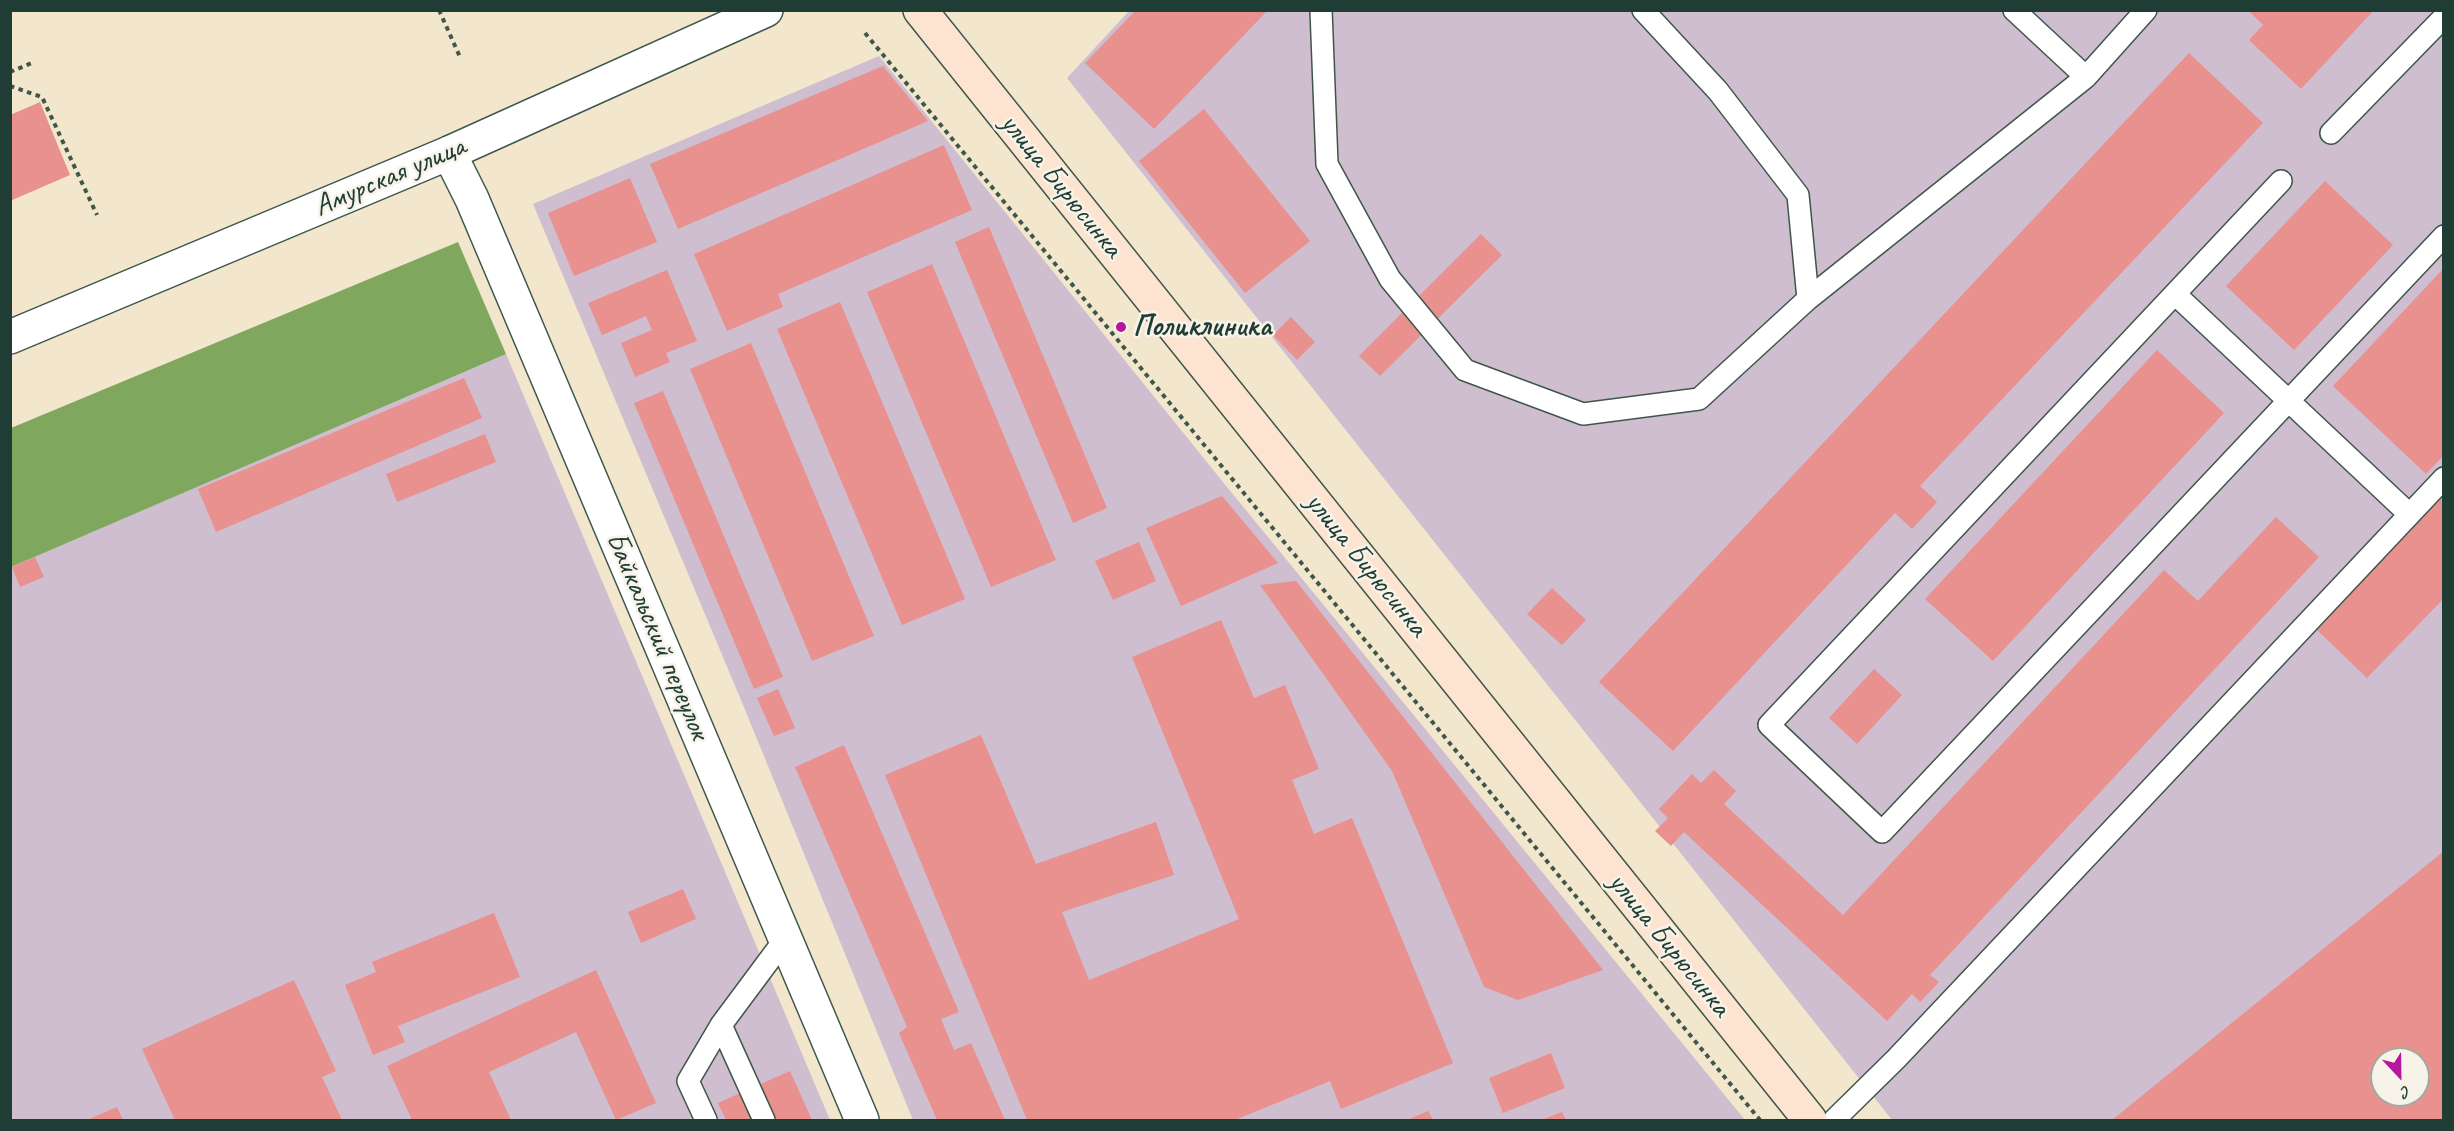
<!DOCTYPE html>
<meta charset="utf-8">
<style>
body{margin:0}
#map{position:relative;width:2454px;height:1131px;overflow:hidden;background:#f2e6cd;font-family:Caveat,sans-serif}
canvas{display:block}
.frame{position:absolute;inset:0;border:12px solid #1f3d34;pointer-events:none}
.north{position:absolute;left:2370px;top:1047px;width:60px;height:60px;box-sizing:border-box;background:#f7f3e8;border:2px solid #a1aaa0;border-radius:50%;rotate:158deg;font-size:16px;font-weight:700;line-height:24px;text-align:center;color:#1f3d34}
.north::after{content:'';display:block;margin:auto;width:21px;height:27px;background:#b5179e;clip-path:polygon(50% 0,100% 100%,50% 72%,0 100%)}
</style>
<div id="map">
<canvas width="2454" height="1131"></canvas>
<div class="frame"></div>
<div class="north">С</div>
</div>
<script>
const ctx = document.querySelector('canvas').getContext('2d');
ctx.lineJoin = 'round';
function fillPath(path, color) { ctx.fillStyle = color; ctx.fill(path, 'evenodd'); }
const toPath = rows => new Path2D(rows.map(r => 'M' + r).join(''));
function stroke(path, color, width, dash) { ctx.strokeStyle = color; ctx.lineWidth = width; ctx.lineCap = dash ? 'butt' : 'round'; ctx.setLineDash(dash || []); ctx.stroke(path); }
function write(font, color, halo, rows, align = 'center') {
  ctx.font = font + ' Caveat,sans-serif'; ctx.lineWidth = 5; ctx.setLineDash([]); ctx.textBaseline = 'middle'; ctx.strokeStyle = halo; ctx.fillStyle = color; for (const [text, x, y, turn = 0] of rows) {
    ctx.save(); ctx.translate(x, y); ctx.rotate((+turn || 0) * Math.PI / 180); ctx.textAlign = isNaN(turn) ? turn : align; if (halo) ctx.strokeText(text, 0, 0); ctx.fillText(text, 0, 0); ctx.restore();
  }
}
const industrial = toPath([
 [1130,10,2443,11,2443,1120,1892,1120,1067,78],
 [2382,1059,2418,1059,2418,1095,2382,1095],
 [879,56,1227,487,1745,1120,913,1120,741,700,533,204],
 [506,354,830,1120,11,1120,10,567]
]);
const forest = toPath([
 [458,242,506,354,11,567,11,428]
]);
const building = toPath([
 [1136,10,1268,10,1154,129,1085,63],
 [2248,10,2374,10,2301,89,2249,40,2263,25],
 [2189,53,2263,123,1920,486,1937,502,1912,529,1895,513,1673,751,1599,682],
 [883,66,928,121,678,229,650,164],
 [40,102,70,175,10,201,10,115],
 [1204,109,1310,241,1245,293,1139,161],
 [944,145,972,210,778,294,783,307,727,331,694,254],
 [630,178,657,242,574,276,548,213],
 [2325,181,2393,245,2294,350,2226,286],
 [989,227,1107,508,1073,523,955,242],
 [1481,234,1502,255,1380,376,1359,356],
 [932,264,1056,560,991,587,867,292],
 [2444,268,2444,455,2426,474,2333,386],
 [667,270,697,341,666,353,670,362,635,377,621,343,652,330,646,316,602,335,588,303],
 [840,302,965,599,902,625,777,329],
 [1291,317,1315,342,1297,360,1273,335],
 [751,343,874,636,812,661,690,369],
 [2157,350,2224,413,1993,661,1925,599],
 [464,378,482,418,216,532,198,489],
 [663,391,783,677,754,689,634,403],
 [485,434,496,462,397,502,386,474],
 [2444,495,2444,598,2367,678,2316,629],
 [1222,496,1278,563,1181,606,1146,528],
 [2276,517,2319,557,1930,975,1939,982,1920,1002,1912,994,1887,1021,1684,832,1671,846,1655,831,1668,818,1659,809,1692,774,1701,783,1714,770,1736,791,1724,804,1843,915,2164,570,2198,601],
 [1139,542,1156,581,1113,600,1095,561],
 [35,557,44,577,20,587,12,567],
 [1296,581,1603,970,1518,1000,1484,987,1392,771,1260,585],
 [1552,588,1586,620,1562,645,1527,614],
 [1221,620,1254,698,1285,685,1319,769,1292,780,1314,834,1352,818,1453,1063,1341,1109,1330,1081,1235,1120,1027,1120,885,775,981,735,1036,864,1156,822,1174,875,1062,912,1089,980,1239,919,1132,657],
 [1874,669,1902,695,1857,744,1829,718],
 [778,689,795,728,774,736,757,698],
 [844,745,959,1012,941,1019,954,1050,971,1043,1005,1120,937,1120,899,1033,907,1027,795,767],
 [2444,851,2444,1120,2112,1120],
 [2382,1059,2418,1059,2418,1095,2382,1095],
 [683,889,696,919,641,943,628,912],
 [494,913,520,977,398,1026,405,1042,373,1055,345,985,376,972,372,962],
 [596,970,656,1103,616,1120,576,1032,489,1072,511,1120,412,1120,387,1066],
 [294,980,336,1071,322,1077,342,1120,175,1120,142,1049],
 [1551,1053,1565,1088,1503,1113,1489,1078],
 [790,1071,812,1120,726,1120,718,1103],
 [117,1107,123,1120,87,1120],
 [1428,1111,1433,1120,1407,1120],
 [1562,1112,1566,1120,1541,1120]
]);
const path = toPath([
 [439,10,460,57],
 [865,33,1760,1120],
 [10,72,34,62],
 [10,86,42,97,97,215]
]);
const service = toPath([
 [1321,10,1327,164,1390,279,1465,370,1583,414,1699,399,1808,299,1798,195,1718,91,1643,10],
 [2014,10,2086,77],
 [2331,133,2444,17],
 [2281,181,1769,725,1882,832,2444,236],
 [2175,294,2409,514],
 [1808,299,2086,77,2146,10],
 [721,1025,764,1120],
 [706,1120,688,1081,721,1025,785,939],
 [1834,1120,1896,1059,2444,478]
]);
const minor = toPath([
 [449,153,472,199,862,1120]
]);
const tertiary = toPath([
 [10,337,449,153,766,10]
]);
const secondary = toPath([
 [920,10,1810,1120]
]);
const markers = [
 [1121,327,6,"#b5179e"]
];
const streetNames = [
 ["Амурская улица",390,177,-23],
 ["улица Бирюсинка",1061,186,51],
 ["улица Бирюсинка",1366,565,51],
 ["Байкальский переулок",657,636,67],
 ["улица Бирюсинка",1669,945,51]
];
const poiNames = [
 ["Поликлиника",1133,327]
];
fillPath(industrial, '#cfbdd0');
fillPath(forest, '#80a75e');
fillPath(building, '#e9918e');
stroke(service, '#3f564b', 24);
stroke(minor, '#3f564b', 36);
stroke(tertiary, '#3f564b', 36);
stroke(secondary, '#3f564b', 36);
stroke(path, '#3f564b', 4, [4.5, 4.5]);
stroke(service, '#fff', 21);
stroke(minor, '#fff', 33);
stroke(tertiary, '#fff', 33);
stroke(secondary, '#fde4d1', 33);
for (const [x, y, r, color] of markers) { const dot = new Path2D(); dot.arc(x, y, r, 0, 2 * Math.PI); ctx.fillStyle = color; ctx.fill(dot); stroke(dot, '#f7f3e8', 2); }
write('30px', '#1f3d34', '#f7f3e8', streetNames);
write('bold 30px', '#1f3d34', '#f7f3e8', poiNames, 'left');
</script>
